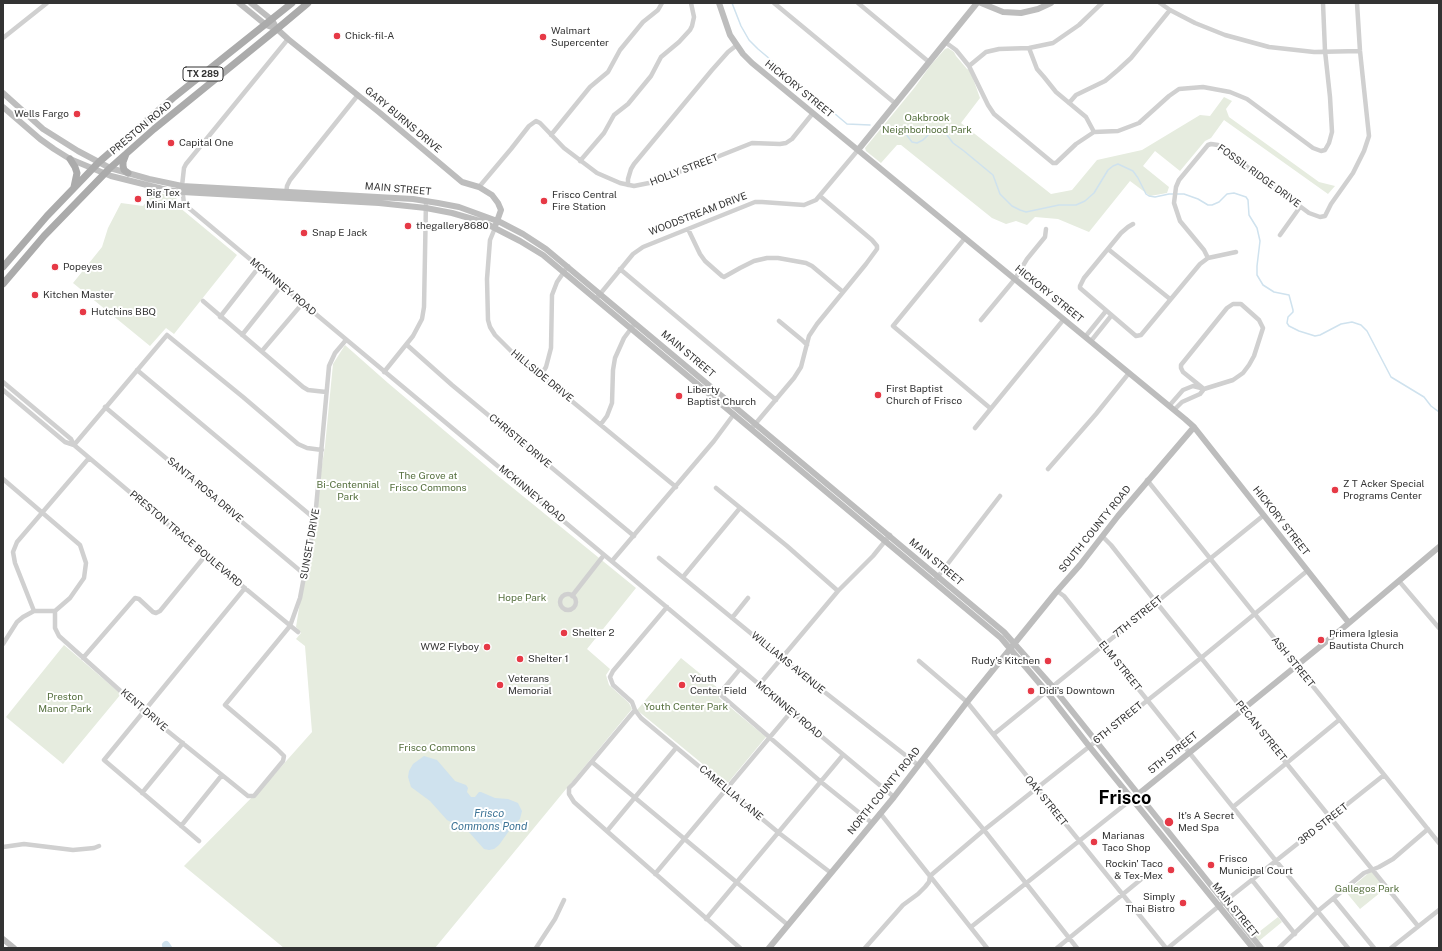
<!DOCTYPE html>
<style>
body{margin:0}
#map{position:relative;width:1442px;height:951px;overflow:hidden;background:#fff;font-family:"Public Sans",sans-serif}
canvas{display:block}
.frame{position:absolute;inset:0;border:4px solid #333;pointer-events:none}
</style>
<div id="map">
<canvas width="1442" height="951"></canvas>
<div class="frame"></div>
</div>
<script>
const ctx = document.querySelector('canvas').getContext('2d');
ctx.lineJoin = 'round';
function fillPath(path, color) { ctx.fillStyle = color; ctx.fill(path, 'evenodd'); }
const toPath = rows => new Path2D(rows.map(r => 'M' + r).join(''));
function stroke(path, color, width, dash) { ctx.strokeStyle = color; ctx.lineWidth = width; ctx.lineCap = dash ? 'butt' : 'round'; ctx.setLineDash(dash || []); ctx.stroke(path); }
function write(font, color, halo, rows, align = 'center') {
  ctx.font = font + ' "Public Sans",sans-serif'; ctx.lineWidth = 4; ctx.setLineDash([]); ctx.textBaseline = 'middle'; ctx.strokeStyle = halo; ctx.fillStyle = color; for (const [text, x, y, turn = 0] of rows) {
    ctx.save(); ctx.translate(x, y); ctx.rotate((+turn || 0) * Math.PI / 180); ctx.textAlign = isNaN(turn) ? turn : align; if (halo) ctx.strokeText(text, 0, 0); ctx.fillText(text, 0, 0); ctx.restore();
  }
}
const green = toPath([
 [948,48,954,52,956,56,967,69,970,70,980,98,961,123,1051,194,1072,190,1097,160,1142,150,1200,115,1210,116,1224,97,1232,101,1226,109,1229,117,1319,182,1335,186,1328,194,1224,120,1211,138,1205,141,1180,171,1155,151,1143,166,1169,187,1167,193,1150,196,1130,181,1089,232,1058,219,1035,217,1027,225,1016,221,1006,224,992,218,901,145,897,145,881,163,866,151,865,148,915,87,930,66,945,49],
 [155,192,176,197,179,207,237,255,174,334,166,328,150,346,73,283,102,247,108,228,121,203,143,206],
 [345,345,388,383,497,475,636,588,587,649,610,669,606,675,609,685,629,703,632,709,435,948,284,948,184,866,272,777,312,732,305,646,296,639,301,633,296,627,325,446,333,364],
 [64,645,121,694,63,764,6,717],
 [681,658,719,689,719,698,766,737,727,784,637,710],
 [1371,871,1386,888,1360,909,1346,892],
 [1278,917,1282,922,1259,941,1255,935]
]);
const water = toPath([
 [424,756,437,760,455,781,466,785,468,788,467,792,471,797,475,797,479,792,481,792,495,798,508,799,518,803,522,811,520,819,511,828,499,845,494,849,489,850,484,849,468,831,447,820,430,801,411,787,408,777,409,771,413,764]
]);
const stream = toPath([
 [732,3,741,26,749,40,758,49,847,124,870,125],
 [884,128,902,129,912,142,917,143,923,140,935,128,941,127,953,143,964,151,993,175,1000,194,1012,206,1020,210,1026,212,1059,205,1076,205,1085,201,1094,193,1108,170,1113,166,1118,164,1133,171,1138,178,1146,194,1149,196,1155,197,1169,194,1184,194,1198,199,1208,205,1212,205,1219,202,1227,194,1234,193,1246,197,1248,200,1249,215,1257,228,1260,241,1257,266,1257,275,1263,285,1274,292,1289,295,1293,310,1293,312,1288,317,1287,323,1289,326,1299,331,1315,336,1320,335,1341,324,1352,322,1361,325,1367,331,1391,377,1424,397,1431,406,1439,412]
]);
const river = toPath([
 [166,945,168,948]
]);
const street = toPath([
 [774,3,896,104],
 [858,3,929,62],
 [1160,3,1170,10,1195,23,1225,35,1269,47,1314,52,1360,51],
 [3,38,47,3],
 [288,39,186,164,184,168,182,186,184,204,894,797],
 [945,42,956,50,969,66,988,105,994,114,1053,163,1056,163,1076,144,1094,132,1118,131,1139,123,1169,96,1179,89,1203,87,1230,92,1247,99,1313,148,1321,151,1325,150,1329,143,1332,132,1330,97,1325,51,1323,3],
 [1029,48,1037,69,1044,77,1056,92,1086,117,1094,132],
 [969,66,986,52,999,49,1029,48,1053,43,1079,25,1102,3],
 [1069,103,1076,95,1105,81,1118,70,1131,58,1170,10],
 [551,135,590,87,608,72,620,50,643,22,658,10,662,3],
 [580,161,604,133,614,115,628,104,651,76,661,57,679,42,690,30,692,26,694,17,691,3],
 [628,185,628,179,631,169,634,164,712,70,728,52,737,45],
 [479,187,511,149,529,126,536,121,540,123,564,148,597,173,620,183,634,186,654,182,752,143,780,144,786,143,792,139,813,113],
 [286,194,287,186,290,180,358,95],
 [1133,224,1128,227,1121,233,1084,278,1080,286,1080,288,1136,336,1141,335,1200,264,1208,258,1236,252],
 [495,228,490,240,487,279,488,320,490,327,495,335,511,351,676,487],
 [688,229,700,254,705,261,722,276,724,277,740,268,754,261,767,258,778,258,806,263,812,266,843,292],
 [1280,235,1300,207],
 [965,238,893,326,990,408],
 [1108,249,1170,299],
 [1208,258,1204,250,1180,221,1174,203,1176,187,1179,180,1208,145,1211,144,1218,145,1309,213,1320,217,1325,216,1331,204,1353,173,1364,151,1369,136,1360,51,1357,3],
 [620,269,776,400],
 [596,299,633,254,643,247,755,202,762,202,804,205,816,200,858,150],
 [203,301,303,387,308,390,326,392],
 [220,317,259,267],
 [981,320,1015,279,1027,259,1045,237,1046,229],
 [779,321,802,340,807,345],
 [242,335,281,286],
 [1085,337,1106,311],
 [1091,341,1111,316],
 [407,345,452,385,634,536],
 [262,351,302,304],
 [137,370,315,519],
 [384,372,413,336,422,319,424,307,426,201],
 [541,375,546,367,551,348,552,295,557,282,568,266],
 [3,382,71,439,74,445],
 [3,390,65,442,74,445,177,532,298,632],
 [1169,406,1183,390,1193,386,1201,388],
 [105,407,304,574],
 [1174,410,1182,402,1200,394,1204,389,1233,380,1243,373,1249,365,1254,356,1263,328,1259,320,1241,304,1233,304,1227,308,1181,365,1181,368,1183,372,1204,389],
 [601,424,607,416,612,403,613,370,615,358,624,338,633,326],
 [975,428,1064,319],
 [751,429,794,378,801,367,809,336,817,324,866,264,877,249,877,246,872,240,820,196],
 [74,445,167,335,243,397,298,444,307,448,322,450],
 [1048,469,1096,414,1129,373],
 [3,479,80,545,86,563,84,578,70,598,55,611,34,611,23,617,17,622,3,644],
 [1147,480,1439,843],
 [716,488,787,546,838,591],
 [1103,537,1111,545,1156,602,1418,926],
 [659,558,781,658,918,765],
 [612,561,714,441,734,414],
 [683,577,740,508],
 [936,579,1000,496],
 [1399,581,1439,628],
 [1057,591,1064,596,1276,861,1348,948],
 '560 602a8 8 0 1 1 16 0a8 8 0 1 1-16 0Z',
 [572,596,604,555],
 [667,607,613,671,610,677,613,685,632,702,635,710,573,784,569,788,569,794,574,802,609,833,740,948],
 [34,611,15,563,13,552,17,542,89,458],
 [55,611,55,628,59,636,144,712,248,796,254,796,283,761,284,756,277,749,225,705,290,626,300,598,315,519,329,366,335,353,346,340],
 [732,618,748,598],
 [83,658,135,598,139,599,153,612,156,613,160,611,205,556],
 [919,661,967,702,1166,948],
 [740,669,720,693,722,696,821,782,872,823],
 [759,685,838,591,873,556,890,535],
 [635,710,641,718,779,833,831,873],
 [994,734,1264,515],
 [924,758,984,830,1077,948],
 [592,762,788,925],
 [142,793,183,743],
 [1233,807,1339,720],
 [880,813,987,948],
 [181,826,222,775],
 [607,831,676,748],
 [199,841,104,760,245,588],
 [3,847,24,844,73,850,94,848,99,846],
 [655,874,791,712],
 [1252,880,1295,934],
 [1334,899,1374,948],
 [706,919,843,755],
 [971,927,1132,799],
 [536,948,555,919,564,900],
 [865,948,903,905,918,894,925,887,929,882,930,876,984,830,1201,658,1307,571],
 [1057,948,1150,872],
 [1168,948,1219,906,1384,775],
 [1279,948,1318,911,1364,873,1379,867,1393,859,1428,829],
 [1391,948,1439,910]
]);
const secondary = toPath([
 [239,3,266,25,277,29],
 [251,3,272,20,277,29,288,39,380,113,462,182,479,187,492,195,498,203,501,210,496,224],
 [719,3,730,35,743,54,752,63,1185,419,1194,427,1349,623],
 [981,3,1003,12,1021,13,1038,9,1051,3],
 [3,93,43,129,78,151,110,168,149,179,182,186,413,199,438,203,459,207,500,222,523,234,546,249,1004,632,1052,686,1261,948],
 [3,107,40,139,54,149,70,159,111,176,167,190,182,192,379,203,426,208,452,213,483,222,520,241,543,255,1001,638,1046,691,1089,746,1253,948],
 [858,150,977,3],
 [1136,796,1343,628,1439,547],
 [3,939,14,948],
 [769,948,894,797,967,702,1057,591,1080,565,1118,516,1194,427]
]);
const primary = toPath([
 [126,154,123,162,123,166,124,170,128,173],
 [70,159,75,167,77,173,74,187],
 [3,267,47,216,99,162,173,98,292,3],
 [3,284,44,236,110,168,154,129,277,29,308,3]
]);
const markers = [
 [337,36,4,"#e63946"],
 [543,37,4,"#e63946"],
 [77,114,4,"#e63946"],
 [171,143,4,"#e63946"],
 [138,199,4,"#e63946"],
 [544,201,4,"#e63946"],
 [408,226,4,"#e63946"],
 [304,233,4,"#e63946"],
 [55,267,4,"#e63946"],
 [35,295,4,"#e63946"],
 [83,312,4,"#e63946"],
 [878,395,4,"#e63946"],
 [679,396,4,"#e63946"],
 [1335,490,4,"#e63946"],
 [564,633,4,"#e63946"],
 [1321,640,4,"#e63946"],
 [487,647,4,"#e63946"],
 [520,659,4,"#e63946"],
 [1048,661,4,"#e63946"],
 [500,685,4,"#e63946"],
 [682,685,4,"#e63946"],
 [1031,691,4,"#e63946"],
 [1169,822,5,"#e63946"],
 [1094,842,4,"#e63946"],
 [1211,865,4,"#e63946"],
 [1171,870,4,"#e63946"],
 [1183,903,4,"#e63946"]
];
const shields = [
 [203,74,40]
];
const shieldNames = [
 ["TX 289",203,74]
];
const poiNames = [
 ["Walmart",551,31],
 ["Supercenter",551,43],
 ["Chick-fil-A",345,36],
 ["Wells Fargo",69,114,"right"],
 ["Capital One",179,143],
 ["Big Tex",146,193],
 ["Mini Mart",146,205],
 ["Frisco Central",552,195],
 ["Fire Station",552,207],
 ["thegallery8680",416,226],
 ["Snap E Jack",312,233],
 ["Popeyes",63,267],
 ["Kitchen Master",43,295],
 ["Hutchins BBQ",91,312],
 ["First Baptist",886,389],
 ["Church of Frisco",886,401],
 ["Liberty",687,390],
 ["Baptist Church",687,402],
 ["Z T Acker Special",1343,484],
 ["Programs Center",1343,496],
 ["Shelter 2",572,633],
 ["Primera Iglesia",1329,634],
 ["Bautista Church",1329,646],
 ["WW2 Flyboy",479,647,"right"],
 ["Shelter 1",528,659],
 ["Rudy's Kitchen",1040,661,"right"],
 ["Veterans",508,679],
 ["Memorial",508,691],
 ["Youth",690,679],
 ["Center Field",690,691],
 ["Didi's Downtown",1039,691],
 ["It's A Secret",1178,816],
 ["Med Spa",1178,828],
 ["Marianas",1102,836],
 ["Taco Shop",1102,848],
 ["Frisco",1219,859],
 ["Municipal Court",1219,871],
 ["Rockin' Taco",1163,864,"right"],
 ["& Tex-Mex",1163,876,"right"],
 ["Simply",1175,897,"right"],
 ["Thai Bistro",1175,909,"right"]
];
const streetNames = [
 ["HICKORY STREET",799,89,39],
 ["GARY BURNS DRIVE",403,120,40],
 ["PRESTON ROAD",141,128,-40],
 ["HOLLY STREET",684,170,-21],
 ["FOSSIL RIDGE DRIVE",1259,176,36],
 ["MAIN STREET",398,189,5],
 ["WOODSTREAM DRIVE",698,214,-21],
 ["MCKINNEY ROAD",283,287,40],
 ["HICKORY STREET",1049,294,39],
 ["MAIN STREET",688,354,40],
 ["HILLSIDE DRIVE",542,376,39],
 ["CHRISTIE DRIVE",520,441,40],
 ["SANTA ROSA DRIVE",205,490,40],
 ["MCKINNEY ROAD",532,494,40],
 ["HICKORY STREET",1281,521,52],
 ["SOUTH COUNTY ROAD",1095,529,-51],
 ["PRESTON TRACE BOULEVARD",186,539,40],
 ["SUNSET DRIVE",310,544,-80],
 ["MAIN STREET",936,562,40],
 ["7TH STREET",1138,617,-39],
 ["ASH STREET",1293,662,51],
 ["WILLIAMS AVENUE",788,663,39],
 ["ELM STREET",1120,666,51],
 ["KENT DRIVE",144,710,41],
 ["MCKINNEY ROAD",789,710,40],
 ["6TH STREET",1118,723,-39],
 ["PECAN STREET",1261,731,51],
 ["5TH STREET",1173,753,-39],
 ["NORTH COUNTY ROAD",884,791,-51],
 ["CAMELLIA LANE",731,793,40],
 ["OAK STREET",1046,801,51],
 ["3RD STREET",1323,824,-38],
 ["MAIN STREET",1235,910,51]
];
const parkNames = [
 ["Oakbrook",927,118],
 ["Neighborhood Park",927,130],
 ["The Grove at",428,476],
 ["Frisco Commons",428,488],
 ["Bi-Centennial",348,485],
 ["Park",348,497],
 ["Hope Park",522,598],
 ["Preston",65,697],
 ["Manor Park",65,709],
 ["Youth Center Park",686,707],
 ["Frisco Commons",437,748],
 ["Gallegos Park",1367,889]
];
const waterNames = [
 ["Frisco",489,814],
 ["Commons Pond",489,827]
];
const townNames = [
 ["Frisco",1125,798]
];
fillPath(green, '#e6ecdf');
fillPath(water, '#cfe2ee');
stroke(stream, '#cfe2ee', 1.5);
stroke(river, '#cfe2ee', 8);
stroke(street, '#d0d0d0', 4.5);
stroke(secondary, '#bdbdbd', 6);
stroke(primary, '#ababab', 7);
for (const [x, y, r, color] of markers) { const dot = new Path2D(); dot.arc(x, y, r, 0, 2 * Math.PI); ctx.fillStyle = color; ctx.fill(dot); stroke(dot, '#fff', 1.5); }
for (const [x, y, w] of shields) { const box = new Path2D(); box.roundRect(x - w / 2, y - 7, w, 14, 3); ctx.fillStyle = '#fff'; ctx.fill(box); stroke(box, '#333', 1); }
write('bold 9px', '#333', null, shieldNames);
write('10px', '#333', '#fff', poiNames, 'left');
write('10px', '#333', '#fff', streetNames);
write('10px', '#56703f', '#fff', parkNames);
write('italic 11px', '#3f7597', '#fff', waterNames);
write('bold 18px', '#000', '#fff', townNames);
</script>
